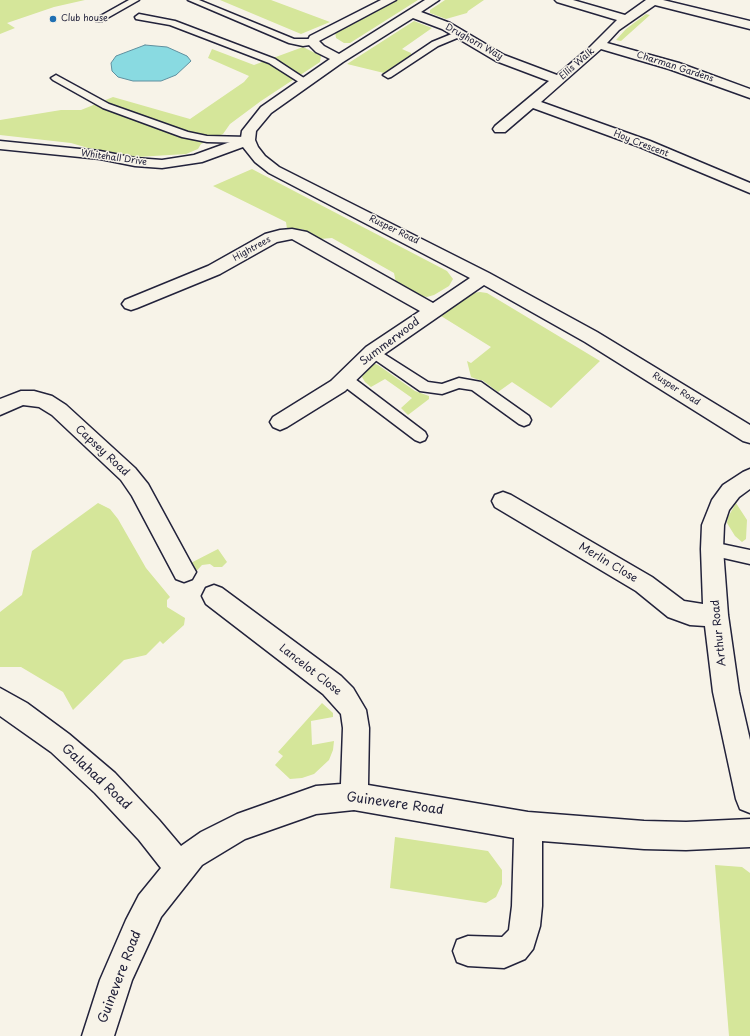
<!DOCTYPE html>
<style>
body{margin:0}
canvas{display:block;background:#f7f3e8}
</style>
<canvas width="750" height="1036"></canvas>
<script>
const ctx = document.querySelector('canvas').getContext('2d');
ctx.lineJoin = 'round';
function fillPath(path, color) { ctx.fillStyle = color; ctx.fill(path, 'evenodd'); }
const toPath = rows => new Path2D(rows.map(r => 'M' + r).join(''));
function stroke(path, color, width, dash) { ctx.strokeStyle = color; ctx.lineWidth = width; ctx.lineCap = dash ? 'butt' : 'round'; ctx.setLineDash(dash || []); ctx.stroke(path); }
function write(font, color, halo, rows, align = 'center') {
  ctx.font = font + ' "Playpen Sans",sans-serif'; ctx.lineWidth = 3; ctx.setLineDash([]); ctx.textBaseline = 'middle'; ctx.strokeStyle = halo; ctx.fillStyle = color; for (const [text, x, y, turn = 0] of rows) {
    ctx.save(); ctx.translate(x, y); ctx.rotate((+turn || 0) * Math.PI / 180); ctx.textAlign = isNaN(turn) ? turn : align; if (halo) ctx.strokeText(text, 0, 0); ctx.fillText(text, 0, 0); ctx.restore();
  }
}
const green = toPath([
 [0,0,85,0,54,7,7,23,15,28,0,34],
 [220,0,271,0,330,22,301,34],
 [396,0,418,0,350,43,344,43,336,38,335,32],
 [445,0,484,0,468,11,467,13,446,19,430,13,430,10],
 [646,14,650,15,621,41,616,40,626,29],
 [414,21,432,28,402,49,411,53,411,55,384,73,347,64],
 [303,47,321,56,320,62,261,101,230,124,223,134,201,144,198,149,186,154,137,157,105,153,71,143,0,135,0,120,61,110,81,110,113,97,190,119,244,82,249,76,208,58,212,49,254,65],
 [252,169,447,271,453,279,449,286,434,295,427,297,418,295,396,283,394,273,332,238,320,239,302,229,287,229,286,222,213,186],
 [480,292,487,293,600,361,551,408,512,382,498,392,482,380,479,380,471,377,467,361,471,363,491,347,441,316,473,293],
 [373,363,378,365,415,391,429,396,429,399,408,415,401,408,412,398,385,379,371,387,365,382,362,377,364,371],
 [98,503,110,509,118,519,146,568,170,597,167,600,167,607,185,618,184,625,163,644,160,641,146,655,124,660,73,710,63,692,21,667,0,667,0,612,22,595,32,551],
 [736,503,747,520,746,539,742,542,735,536,727,523,728,517],
 [218,549,227,562,222,567,214,567,210,564,202,565,192,576,183,567],
 [322,703,333,713,333,717,311,721,312,745,334,741,333,750,329,760,314,774,302,778,290,779,275,765,283,756,278,752],
 [395,837,488,851,502,870,502,884,496,897,486,903,390,888],
 [715,865,742,867,750,873,750,1036,729,1036]
]);
const water = toPath([
 [145,45,167,47,187,56,191,61,176,75,161,81,133,81,118,77,112,71,111,63,116,56,145,45]
]);
const lane = toPath([
 [129,0,139,0,102,21,96,21,95,19,129,0],
 [188,0,199,0,294,39,313,39,317,42,316,44,303,46,289,43,188,0],
 [139,14,175,21,275,59,310,82,305,85,302,84,269,63,170,25,136,19,135,17,139,14],
 [459,31,463,34,462,36,438,46,391,77,388,78,383,75,432,42,459,31],
 [56,75,109,104,188,132,207,136,248,137,253,140,248,143,207,142,182,137,103,108,53,80,51,78,56,75],
 [373,347,428,382,442,384,459,378,481,382,529,416,531,420,529,424,524,426,519,424,472,390,459,388,442,394,420,391,368,355,366,352,368,349,373,347],
 [346,375,351,376,425,432,427,436,425,440,420,442,415,440,341,384,339,380,341,376,346,375],
 [712,542,750,550,750,564,706,554,704,549,706,544,712,542]
]);
const street = toPath([
 [381,0,396,0,319,41,324,46,339,54,425,0,439,0,421,12,450,23,504,55,557,75,589,48,617,20,557,2,555,0,573,0,625,15,646,0,663,0,750,21,750,29,655,5,619,30,607,43,679,63,750,89,750,98,669,69,601,49,541,102,650,141,750,183,750,193,640,147,533,108,505,132,495,132,493,129,495,126,549,81,496,61,442,29,413,18,343,62,271,113,256,131,255,140,258,147,265,156,279,167,489,273,597,332,750,425,750,443,743,441,585,342,484,285,380,357,345,391,287,427,280,430,273,427,270,422,273,417,331,381,366,347,420,311,292,239,277,242,220,274,137,308,131,310,125,308,122,304,125,300,208,266,265,234,280,230,292,229,307,232,433,303,470,278,269,173,255,162,243,147,202,162,162,168,135,166,100,159,0,149,0,141,100,151,135,158,162,160,194,155,241,138,242,131,261,107,330,59,316,52,309,45,307,42,310,36,381,0],
 [21,391,34,391,52,396,66,405,135,468,148,484,192,565,196,572,192,579,184,582,176,579,132,496,121,480,52,415,39,407,23,405,0,415,0,399,21,391],
 [750,469,750,489,739,497,729,510,724,525,723,549,728,615,739,692,750,740,750,813,740,809,736,799,713,692,705,626,690,625,668,617,636,591,495,507,492,501,495,495,503,492,511,495,652,577,684,601,703,604,701,549,702,525,712,500,723,485,743,472,750,469],
 [214,585,222,588,341,676,353,688,366,710,369,728,368,785,528,812,644,821,686,822,750,819,750,847,686,850,644,849,542,841,542,906,540,926,533,949,525,959,504,968,468,966,457,962,453,951,457,940,468,936,502,937,509,930,512,906,514,838,354,810,316,814,245,839,202,865,161,917,132,980,114,1036,82,1036,100,980,126,920,139,895,161,868,139,840,95,793,51,752,0,716,0,688,27,703,69,734,115,773,159,820,181,846,201,832,237,814,316,786,341,784,343,728,341,714,323,694,206,604,202,596,206,588,214,585]
]);
const markers = [
 [53,19,4,"#1f6fb2"]
];
const farPoinames = [
 ["Club house",61,19]
];
const farStreetnames = [
 ["Drughorn Way",474,42,29],
 ["Ellis Walk",577,64,-41],
 ["Charman Gardens",675,67,18],
 ["Hoy Crescent",641,144,21],
 ["Whitehall Drive",114,158,8],
 ["Rusper Road",394,230,26],
 ["Hightrees",252,249,-29],
 ["Rusper Road",676,389,32]
];
const streetNames = [
 ["Summerwood",390,342,-37],
 ["Capsey Road",102,451,43],
 ["Merlin Close",608,563,31],
 ["Arthur Road",719,633,-96],
 ["Lancelot Close",310,670,38]
];
const nearStreetnames = [
 ["Galahad Road",96,777,43],
 ["Guinevere Road",395,804,8],
 ["Guinevere Road",120,977,-69]
];
fillPath(green, '#d5e69a');
fillPath(water, '#89dae1');
stroke(water, '#60909f', 1);
stroke(lane, '#22223b', 3);
stroke(street, '#22223b', 3);
fillPath(lane, '#f7f3e8');
fillPath(street, '#f7f3e8');
for (const [x, y, r, color] of markers) { const dot = new Path2D(); dot.arc(x, y, r, 0, 2 * Math.PI); ctx.fillStyle = color; ctx.fill(dot); stroke(dot, '#f7f3e8', 1.5); }
write('9px', '#22223b', '#f7f3e8', farPoinames, 'left');
write('9px', '#22223b', '#f7f3e8', farStreetnames);
write('11px', '#22223b', '#f7f3e8', streetNames);
write('13px', '#22223b', '#f7f3e8', nearStreetnames);
</script>
